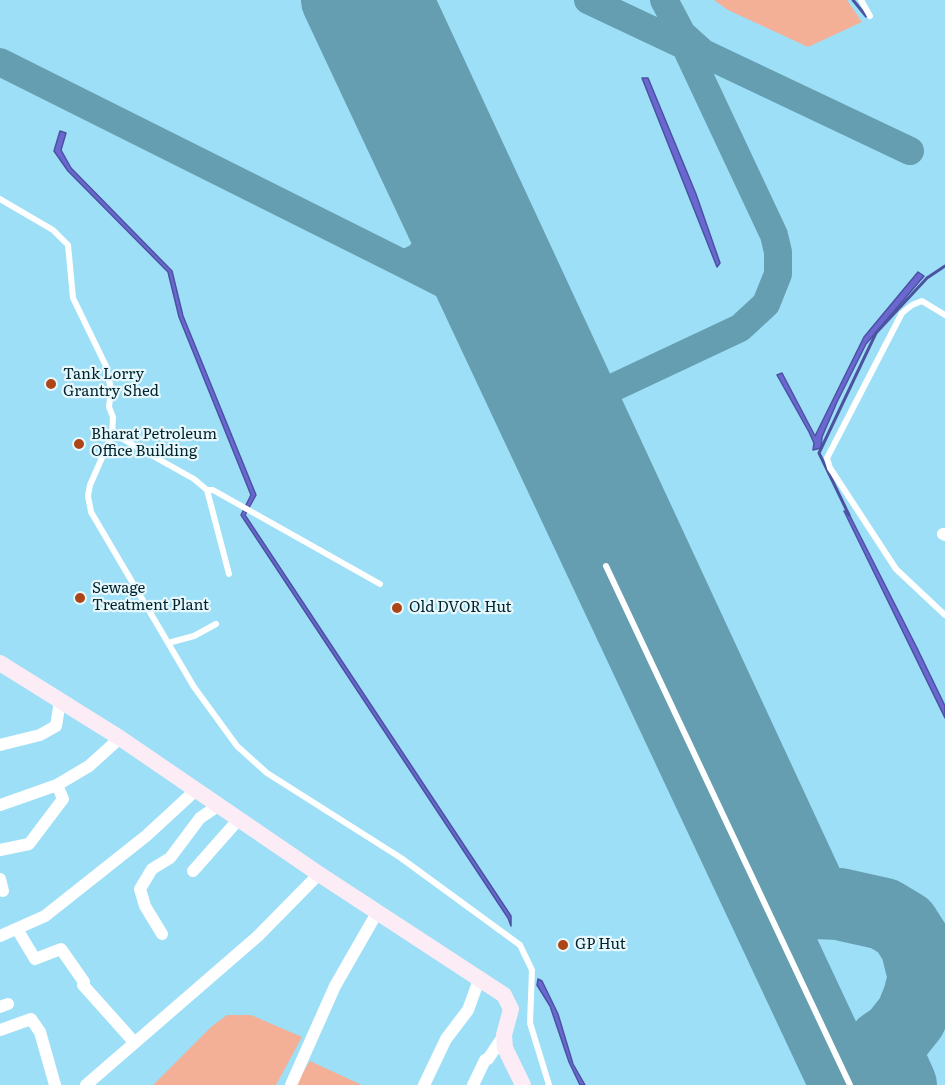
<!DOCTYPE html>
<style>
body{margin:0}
canvas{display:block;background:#9cdff7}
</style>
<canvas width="945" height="1085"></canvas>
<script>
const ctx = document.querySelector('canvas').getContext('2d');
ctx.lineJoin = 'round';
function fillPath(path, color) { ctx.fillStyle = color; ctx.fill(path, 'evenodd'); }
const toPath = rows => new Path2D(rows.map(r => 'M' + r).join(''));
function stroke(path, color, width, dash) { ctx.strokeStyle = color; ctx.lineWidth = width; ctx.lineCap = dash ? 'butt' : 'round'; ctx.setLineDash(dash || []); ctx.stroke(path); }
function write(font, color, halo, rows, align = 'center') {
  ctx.font = font + ' Literata,serif'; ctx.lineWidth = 4.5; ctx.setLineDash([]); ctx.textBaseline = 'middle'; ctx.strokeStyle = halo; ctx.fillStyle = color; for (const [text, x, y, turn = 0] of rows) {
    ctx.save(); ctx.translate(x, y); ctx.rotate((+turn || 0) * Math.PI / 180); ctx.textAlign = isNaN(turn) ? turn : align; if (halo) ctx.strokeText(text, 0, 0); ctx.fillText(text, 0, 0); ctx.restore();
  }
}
const green = toPath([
 [714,0,847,0,862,22,808,47,728,10],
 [227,1015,251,1015,302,1037,276,1085,153,1085,211,1027],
 [310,1061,362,1085,295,1085]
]);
const water = toPath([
 [642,78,648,78,696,194,720,263,717,267,642,78],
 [60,131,66,133,61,150,71,168,172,271,183,316,256,495,245,515,511,916,511,926,508,918,241,515,251,495,179,317,168,272,68,171,54,151,60,131],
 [918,272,924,276,866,344,837,402,822,437,821,448,813,450,814,443,809,432,777,375,782,373,815,436,864,337,918,272],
 [844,511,848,512,917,648,945,706,945,718,844,511],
 [538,979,542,981,558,1014,573,1064,585,1085,580,1085,569,1062,550,1006,537,985,538,979]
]);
const stream = toPath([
 [853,0,866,16],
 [849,515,819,453,876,333,927,278,945,266]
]);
const taxiway = toPath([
 [341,0,358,36],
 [588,0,692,49],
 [664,0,682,34,703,53,910,151],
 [0,62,404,264,418,257,427,247,435,234,437,218,432,199,388,105],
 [404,264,471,298,484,312],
 [473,282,519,377,539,392,566,397,590,396,608,390,740,328,766,304,778,274,778,252,774,235,674,22],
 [603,393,585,405,574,420,566,437,562,461,566,479,606,566]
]);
const runway = toPath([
 [337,0,846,1085],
 [397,0,816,903,839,904,884,914,904,926,916,945,924,977,919,997,911,1017,895,1037,883,1045,901,1085]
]);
const lane = toPath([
 [861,0,870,16],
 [0,199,53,230,68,245,73,298,106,366,111,389,109,407,113,417,112,435,90,485,88,496,91,512,194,687,237,746,267,773,401,858,520,945,532,970,530,1023,549,1085],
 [945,315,922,301,912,305,902,313,827,458,830,468,896,569,945,615],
 [112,433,194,479,207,490,229,574],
 [207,490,213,490,380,584],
 [606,566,850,1085],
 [168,643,194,636,216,624]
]);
const street = toPath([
 [943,534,945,535],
 [0,745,40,735,56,726,60,701],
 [0,805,57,785,89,766,120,738],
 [0,850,29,844,63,799,57,785],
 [193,871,239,819],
 [0,879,3,891],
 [17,929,35,959,61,949,84,982,83,985,134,1042],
 [162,934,145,906,140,889,152,869,170,858,200,818,219,805],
 [0,936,45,916,146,836,197,789],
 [0,1007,8,1004],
 [0,1030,31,1019,40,1032,55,1085],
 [86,1085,258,936,319,874],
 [291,1085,335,986,378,911],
 [424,1085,446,1039,468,1010,480,977],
 [473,1085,485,1060,488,1059,504,1035]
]);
const secondary = toPath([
 [0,663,120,738,319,874,504,995,511,1009,504,1035,505,1048,523,1085]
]);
const markers = [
 [51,384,6,"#ac4619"],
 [79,444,6,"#ac4619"],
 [80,598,6,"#ac4619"],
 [397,608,6,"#ac4619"],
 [563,945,6,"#ac4619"]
];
const poiNames = [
 ["Tank Lorry",63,375],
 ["Grantry Shed",63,392],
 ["Bharat Petroleum",91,435],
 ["Office Building",91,452],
 ["Sewage",92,589],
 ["Treatment Plant",92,606],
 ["Old DVOR Hut",409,608],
 ["GP Hut",575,945]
];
fillPath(green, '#f3b097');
fillPath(water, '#6b67d1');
stroke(water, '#4b53a0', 1.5);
stroke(stream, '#4b53a0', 3);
stroke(taxiway, '#669eb1', 28);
stroke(runway, '#669eb1', 72);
stroke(lane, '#fff', 6);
stroke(street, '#fff', 12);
stroke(secondary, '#fbecf5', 16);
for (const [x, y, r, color] of markers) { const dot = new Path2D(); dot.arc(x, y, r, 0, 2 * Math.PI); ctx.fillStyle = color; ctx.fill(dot); stroke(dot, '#e7f8fd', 2); }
write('15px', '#00232e', '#e7f8fd', poiNames, 'left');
</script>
